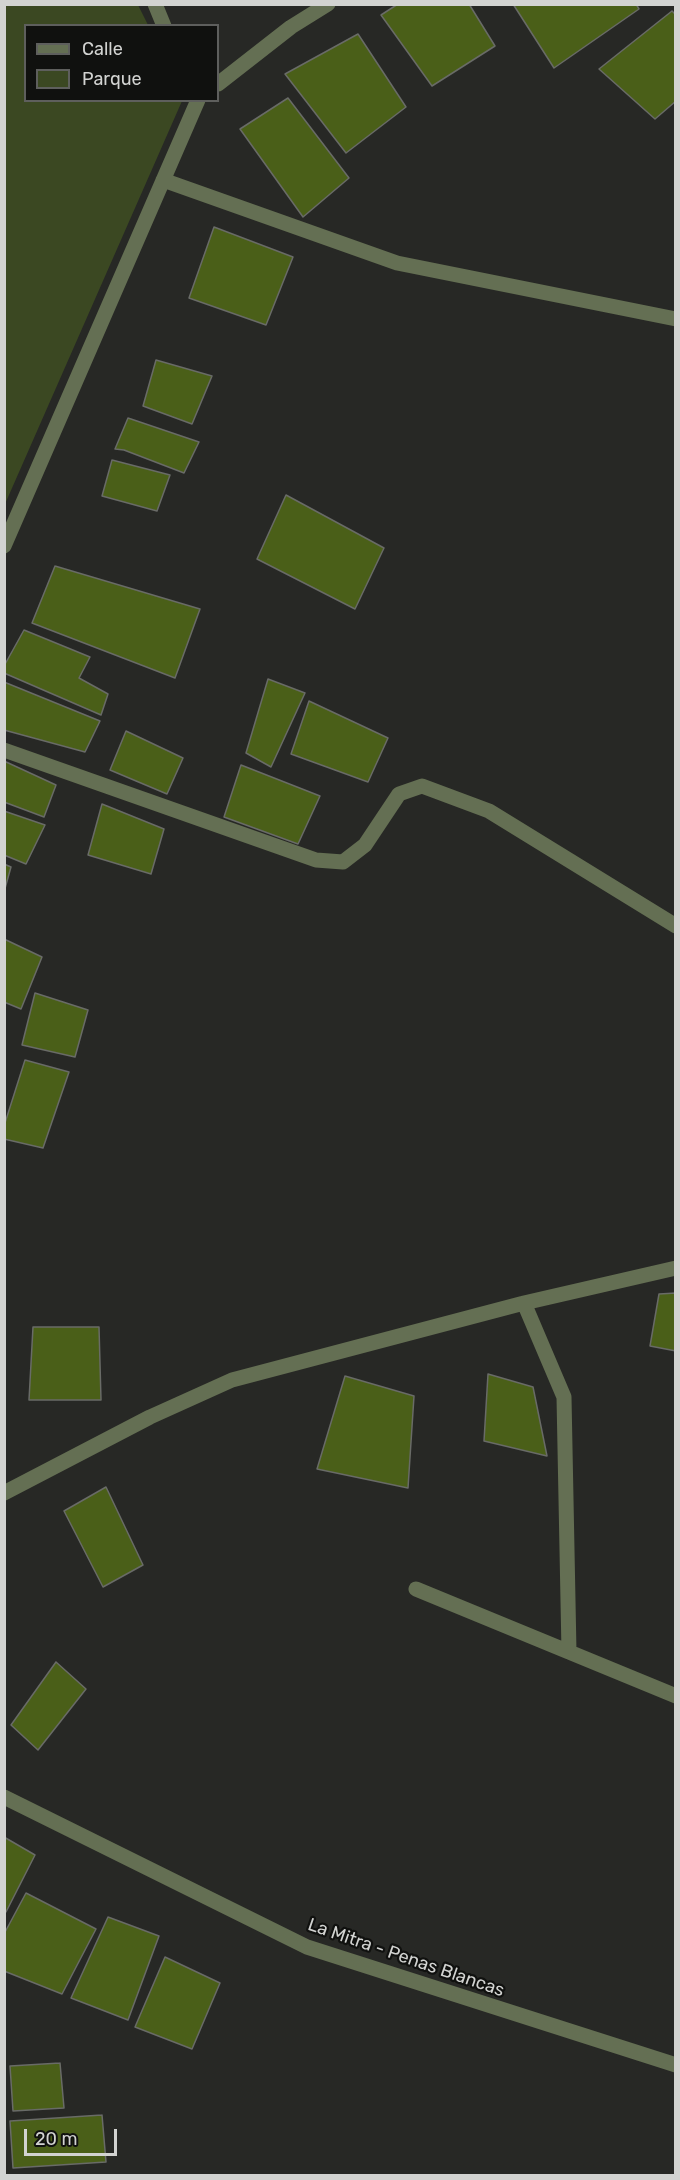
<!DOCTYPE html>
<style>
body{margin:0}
#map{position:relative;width:680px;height:2180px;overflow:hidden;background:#272825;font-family:Rubik,sans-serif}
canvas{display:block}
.frame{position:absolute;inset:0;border:6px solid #d2d3d1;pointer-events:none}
.legend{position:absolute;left:24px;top:24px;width:195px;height:78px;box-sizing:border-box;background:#10110f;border:2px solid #5e5f5d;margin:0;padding:8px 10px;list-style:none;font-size:18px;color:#d2d3d1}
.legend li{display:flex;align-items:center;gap:12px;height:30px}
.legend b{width:30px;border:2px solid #5e5f5d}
.scale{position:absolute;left:24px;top:2129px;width:93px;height:27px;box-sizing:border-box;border:3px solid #d2d3d1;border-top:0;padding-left:8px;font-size:18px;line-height:21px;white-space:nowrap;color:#d2d3d1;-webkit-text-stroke:4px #10110f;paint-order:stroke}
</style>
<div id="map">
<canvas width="680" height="2180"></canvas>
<div class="frame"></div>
<ul class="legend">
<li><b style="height:8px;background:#646f53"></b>Calle</li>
<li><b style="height:16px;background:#3b4822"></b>Parque</li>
</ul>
<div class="scale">20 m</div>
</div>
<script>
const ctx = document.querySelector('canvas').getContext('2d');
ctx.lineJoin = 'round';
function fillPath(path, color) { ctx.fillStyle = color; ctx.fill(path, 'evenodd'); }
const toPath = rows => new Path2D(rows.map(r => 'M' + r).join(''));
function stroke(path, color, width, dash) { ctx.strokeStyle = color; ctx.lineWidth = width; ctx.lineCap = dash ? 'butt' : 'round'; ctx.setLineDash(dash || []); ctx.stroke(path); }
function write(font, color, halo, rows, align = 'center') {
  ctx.font = font + ' Rubik,sans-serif'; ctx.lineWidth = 4.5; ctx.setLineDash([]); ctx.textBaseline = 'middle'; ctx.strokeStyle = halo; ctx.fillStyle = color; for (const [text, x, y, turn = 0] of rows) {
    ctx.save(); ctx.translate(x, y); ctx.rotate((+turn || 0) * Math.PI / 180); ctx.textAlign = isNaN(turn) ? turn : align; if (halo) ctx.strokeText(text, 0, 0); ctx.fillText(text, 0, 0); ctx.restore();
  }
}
const green = toPath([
 [5,4,138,5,148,25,26,26,26,100,182,101,5,504]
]);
const building = toPath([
 [398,4,469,4,495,46,432,86,381,15,398,4],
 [513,4,636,4,639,9,554,68,513,4],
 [672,11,676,15,676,101,655,119,599,69,672,11],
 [358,34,406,107,346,153,285,74,358,34],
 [288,98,349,178,303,217,240,129,288,98],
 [214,227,293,257,266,325,189,298,214,227],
 [156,360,212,376,192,424,143,406,156,360],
 [128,418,199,442,184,473,124,450,115,449,128,418],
 [112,460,170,475,157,511,102,496,112,460],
 [286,495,384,548,355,609,257,559,286,495],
 [55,566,200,609,175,678,32,623,55,566],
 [24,630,90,657,79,678,108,694,101,715,4,673,4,666,24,630],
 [268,679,305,693,271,767,246,753,268,679],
 [4,682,100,721,85,752,4,730,4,682],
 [309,701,388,738,368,782,291,754,309,701],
 [126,731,183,758,167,794,110,770,126,731],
 [4,761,56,785,44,817,4,802,4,761],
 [241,765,320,796,298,844,224,817,241,765],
 [102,804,164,829,151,874,88,855,102,804],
 [4,811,45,825,26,864,4,855,4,811],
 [4,864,11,867,4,892,4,864],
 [4,939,42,957,21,1009,4,1002,4,939],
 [35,993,88,1010,75,1057,22,1045,35,993],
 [25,1060,69,1072,43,1148,4,1139,4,1126,25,1060],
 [676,1293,676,1351,650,1346,659,1294,676,1293],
 [33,1327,99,1327,101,1400,29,1400,33,1327],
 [488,1374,533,1387,547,1456,484,1441,488,1374],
 [345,1376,414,1396,408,1488,317,1469,345,1376],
 [106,1487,143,1565,103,1587,64,1511,106,1487],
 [56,1662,86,1689,38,1750,11,1725,56,1662],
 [4,1837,35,1855,6,1912,4,1911,4,1837],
 [26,1893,96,1929,62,1994,4,1971,4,1934,26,1893],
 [108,1917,159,1936,128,2020,71,1998,108,1917],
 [165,1957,220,1983,192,2049,135,2027,165,1957],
 [60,2063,64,2108,13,2111,10,2066,60,2063],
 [102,2115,106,2162,13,2168,10,2121,102,2115]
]);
const minor = toPath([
 [155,4,164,26],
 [218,84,291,27,328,4],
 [163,180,397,263,676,319],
 [4,546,198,100],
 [4,750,316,860,343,862,365,845,399,794,422,786,489,811,676,926],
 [524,1303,564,1397,569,1652],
 [4,1493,150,1417,232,1380,524,1303,676,1268],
 [416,1589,676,1696],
 [4,1797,307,1947,676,2065]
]);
const streetNames = [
 ["La Mitra - Penas Blancas",406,1958,19]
];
fillPath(green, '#3b4822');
fillPath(building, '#4a5f18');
stroke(building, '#696b67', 1.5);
stroke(minor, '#646f53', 15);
write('18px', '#d2d3d1', '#10110f', streetNames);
</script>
